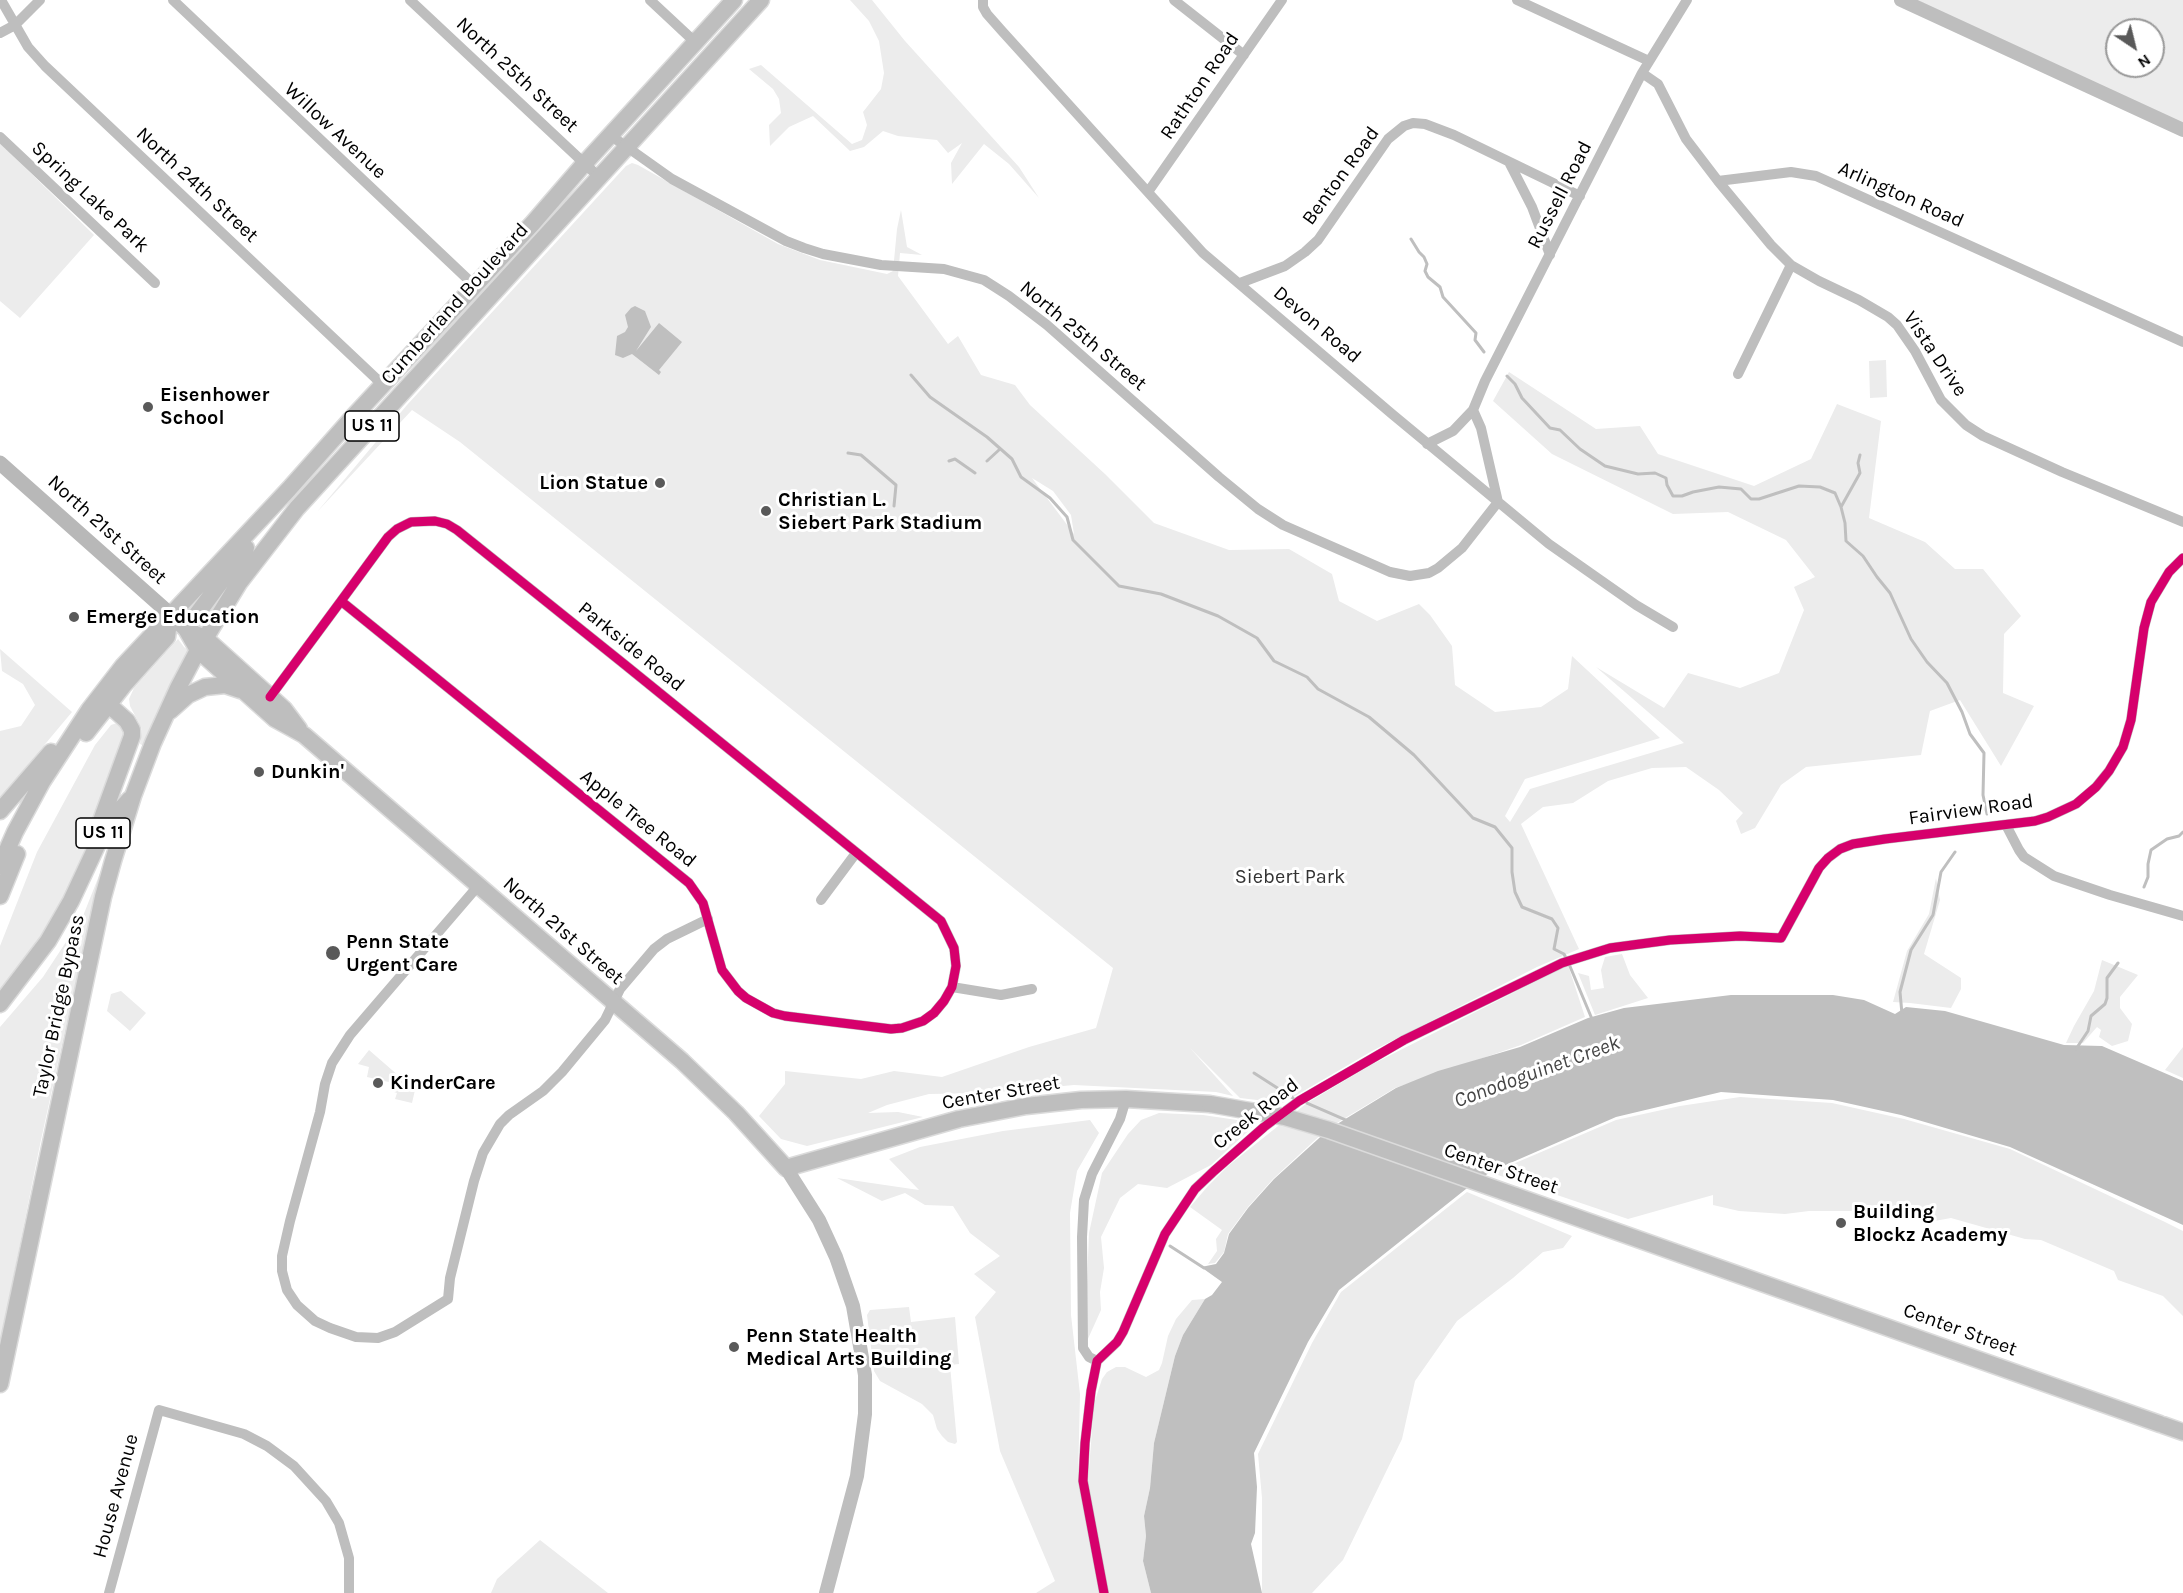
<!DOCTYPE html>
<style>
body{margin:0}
#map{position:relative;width:2183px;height:1593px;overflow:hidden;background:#fff;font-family:Karla,sans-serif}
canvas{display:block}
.north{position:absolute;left:2105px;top:18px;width:60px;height:60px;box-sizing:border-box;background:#fff;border:2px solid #999;border-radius:50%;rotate:145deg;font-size:16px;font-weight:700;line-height:24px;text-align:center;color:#000}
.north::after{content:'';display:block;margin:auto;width:21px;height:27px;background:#595959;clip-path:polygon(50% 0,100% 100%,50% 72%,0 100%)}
</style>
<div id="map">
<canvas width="2183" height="1593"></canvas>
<div class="north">N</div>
</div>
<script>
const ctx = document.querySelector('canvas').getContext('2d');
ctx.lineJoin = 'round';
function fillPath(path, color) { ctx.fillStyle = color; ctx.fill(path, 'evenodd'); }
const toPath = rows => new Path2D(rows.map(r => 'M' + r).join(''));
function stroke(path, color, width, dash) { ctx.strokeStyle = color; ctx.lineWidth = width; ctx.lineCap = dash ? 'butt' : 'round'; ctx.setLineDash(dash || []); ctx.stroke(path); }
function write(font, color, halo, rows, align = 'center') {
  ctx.font = font + ' Karla,sans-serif'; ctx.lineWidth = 6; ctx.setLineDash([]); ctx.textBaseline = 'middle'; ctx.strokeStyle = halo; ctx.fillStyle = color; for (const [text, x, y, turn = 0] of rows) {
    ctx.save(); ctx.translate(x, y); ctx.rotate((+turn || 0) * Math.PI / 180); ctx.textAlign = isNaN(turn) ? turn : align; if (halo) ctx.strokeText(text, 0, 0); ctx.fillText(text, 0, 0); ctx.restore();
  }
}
const green = toPath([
 [850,0,872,0,905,41,1019,167,1039,198,1009,164,984,144,952,184,951,163,962,143,948,153,937,140,898,136,883,131,864,147,850,151,813,116,789,127,770,146,769,125,781,113,779,99,773,89,749,69,761,65,852,144,862,140,867,125,863,112,881,89,884,73,879,41,869,21],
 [1907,0,2183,0,2183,127],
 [2117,30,2153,30,2153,66,2117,66],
 [0,143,94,235,20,318,0,301],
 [632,163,638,165,778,244,820,260,887,274,893,271,897,229,901,210,907,247,922,255,900,253,898,276,948,344,958,336,981,375,1015,385,1030,405,1105,474,1154,523,1229,550,1289,549,1332,574,1339,601,1377,621,1419,604,1430,615,1452,646,1455,685,1495,712,1541,707,1568,689,1572,656,1660,738,1525,779,1505,816,1510,822,1530,789,1684,743,1596,667,1664,708,1688,673,1740,688,1779,673,1804,610,1794,587,1815,577,1786,540,1728,512,1673,514,1552,454,1493,401,1509,372,1596,429,1640,426,1658,454,1754,486,1811,459,1837,404,1881,421,1869,518,1925,542,1955,569,1983,569,2021,616,2004,634,2003,693,2034,706,2001,766,1960,700,1930,711,1921,755,1806,767,1781,785,1755,828,1741,834,1736,821,1743,813,1719,790,1686,767,1652,768,1608,781,1573,803,1543,807,1521,824,1579,949,1537,967,1372,1051,1283,1103,1240,1098,1190,1048,1233,1096,1216,1092,1074,1085,986,1093,929,1094,887,1105,868,1113,898,1112,923,1117,807,1146,781,1139,759,1116,785,1084,785,1071,861,1079,894,1071,942,1077,1029,1047,1096,1028,1113,968,460,442,412,410,317,512,407,405,626,166],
 [1032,478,1053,491,1071,515,1074,534],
 [1886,360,1887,397,1870,398,1869,361],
 [178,639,184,647,192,653,146,747,140,744,142,729,130,706,129,699,134,688],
 [0,649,72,712,0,798,0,731,21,726,35,705,23,684,2,671],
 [117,723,121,726,125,735,93,831,74,876,55,915,36,945,0,992,0,946,37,852,95,745,111,725],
 [104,863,107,865,90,917,41,1140,0,1343,0,1027,43,977,83,916],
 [1936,878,1940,900,1924,954,1961,978,1961,989,1951,1008,1910,1003,1893,1002,1907,951,1929,914],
 [1622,954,1630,975,1648,998,1595,1015,1578,973,1589,976,1591,990,1604,988,1601,970,1605,957],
 [2102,960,2138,975,2120,997,2120,1008,2132,1024,2128,1041,2112,1046,2099,1037,2101,1030,2097,1027,2083,1043,2066,1043,2074,1026,2094,991],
 [1568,965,1585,1017,1521,1045,1395,1088,1327,1129,1273,1179,1248,1207,1228,1234,1224,1252,1215,1263,1208,1264,1217,1251,1216,1239,1222,1230,1190,1207,1208,1186,1228,1166,1307,1103,1371,1065],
 [121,991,146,1013,130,1031,107,1011,111,994],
 [2183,1047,2183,1078,2165,1070],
 [369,1050,415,1090,412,1103,395,1099,397,1093,391,1091,393,1083,367,1077,369,1067,358,1064],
 [1740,1097,1832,1103,1904,1119,2010,1149,2165,1222,2183,1231,2183,1316,2163,1296,2118,1280,2114,1271,2041,1240,2025,1239,1951,1218,1929,1222,1873,1211,1809,1211,1785,1214,1739,1211,1713,1205,1713,1195,1628,1219,1492,1173,1616,1120,1680,1106],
 [1159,1113,1203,1115,1257,1123,1211,1165,1167,1188,1138,1184,1120,1198,1101,1237,1104,1268,1100,1292,1101,1310,1087,1341,1086,1309,1089,1233,1102,1173,1128,1134,1141,1120],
 [1090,1120,1099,1133,1077,1171,1070,1213,1071,1315,1080,1394,1078,1480,1088,1482,1094,1404,1102,1379,1107,1372,1116,1367,1125,1367,1146,1377,1159,1370,1162,1363,1168,1336,1176,1319,1192,1300,1205,1299,1183,1335,1175,1356,1154,1443,1150,1488,1144,1516,1146,1536,1143,1561,1151,1593,1036,1593,1055,1581,1000,1451,975,1317,996,1292,974,1274,1000,1256,970,1233,953,1206,925,1205,905,1193,882,1201,837,1178,919,1190,889,1159,920,1147,1003,1131],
 [1467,1192,1572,1236,1563,1248,1543,1252,1513,1278,1457,1321,1415,1381,1402,1439,1343,1560,1312,1593,1262,1593,1262,1498,1258,1454,1312,1343,1341,1292],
 [909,1307,911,1322,955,1317,959,1364,950,1365,957,1442,955,1444,948,1442,942,1436,937,1429,933,1415,922,1404,880,1381,874,1371,867,1315,870,1310],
 [540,1540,608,1593,491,1593,497,1579]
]);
const water = toPath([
 [635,306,645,311,651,327,636,351,659,323,682,342,659,370,661,372,659,375,632,354,623,358,615,355,617,336,625,332,628,327,625,315,631,308],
 [1731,995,1833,995,1864,1000,1895,1014,1906,1007,1945,1011,2064,1045,2102,1046,2183,1081,2183,1225,2010,1147,1901,1115,1833,1100,1721,1092,1616,1117,1492,1171,1480,1179,1329,1129,1396,1088,1438,1071,1520,1047,1588,1018,1624,1008],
 [1328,1130,1476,1181,1339,1290,1308,1342,1254,1453,1257,1487,1255,1533,1251,1544,1262,1593,1151,1593,1143,1561,1146,1536,1144,1516,1150,1488,1154,1443,1175,1356,1183,1335,1205,1299,1212,1295,1222,1282,1201,1267,1216,1264,1224,1253,1229,1234,1248,1208,1274,1179]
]);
const stream = toPath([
 [1411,239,1419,252,1424,257,1427,264,1425,271,1428,277,1440,287,1443,297,1476,333,1475,340,1484,352],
 [911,375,930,397,987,437,1012,459,1021,477,1050,498,1067,517,1073,540,1119,586,1161,594,1218,616,1257,638,1274,661,1307,677,1318,689,1369,717,1414,755,1473,818,1495,827,1512,848,1512,872,1515,892,1522,907,1552,919,1558,928,1554,949,1564,954,1566,958],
 [1507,376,1515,384,1522,398,1550,428,1560,430,1580,449,1605,466,1638,474,1655,473,1666,478,1667,485,1673,496,1682,496,1693,492,1719,487,1741,489,1751,499,1759,499,1799,486,1820,487,1835,493,1841,507],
 [848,453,861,455,896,485,894,506],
 [1860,455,1858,463,1860,473,1841,507,1845,523,1846,541,1863,556,1877,577,1890,593,1911,639,1927,662,1947,683,1962,712,1970,734,1984,753,1983,795,1987,814],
 [949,461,955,459,975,473],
 [987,461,1000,449],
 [2144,887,2148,877,2148,864,2151,850,2167,839,2179,836,2183,832],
 [1569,964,1592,1019],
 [1902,1014,1900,992,1911,950,1933,915,1941,872,1955,852],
 [2076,1049,2088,1031,2091,1016,2105,1004,2107,998,2107,978,2118,963],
 [1254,1073,1293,1098],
 [1307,1103,1346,1120],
 [1170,1246,1204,1268]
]);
const minor = toPath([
 [1,0,28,47,45,66,383,385],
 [173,0,475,286],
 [410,0,599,177],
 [650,0,695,42],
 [983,0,983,7,987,14,1002,31,1203,253,1392,414,1549,544,1636,605,1673,627],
 [1174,0,1244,55],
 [1517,0,1649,61],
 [0,33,15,25,40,0],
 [1642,73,1658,84,1686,139,1718,181,1791,172,1816,176,2183,342],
 [610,135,672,179,786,241,804,248,823,254,881,265,944,269,984,280,1009,296,1047,325,1219,477,1258,509,1283,525,1390,572,1410,576,1429,573,1438,568,1462,548,1498,502,1481,428,1473,410],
 [0,137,155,283],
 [1509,162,1532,207,1550,255],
 [1718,181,1771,245,1791,265,1819,281,1859,300,1888,317,1897,325,1915,351,1941,400,1966,425,1983,436,2062,472,2183,522],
 [1148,192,1282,0],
 [1240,283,1285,266,1305,252,1318,240,1388,139,1404,126,1413,123,1425,124,1454,135,1580,196],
 [1738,374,1791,265],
 [1427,444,1453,431,1473,410,1485,381,1642,73,1687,0],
 [270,697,341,601,388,537,397,529,411,522,435,521,447,524,457,530,624,664,941,921,954,948,956,966,952,987,944,1001,934,1013,923,1021,902,1028,891,1029,785,1016,773,1013,746,998,738,991,722,970,703,903,689,883,341,601],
 [2006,825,2019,850,2024,857,2054,876,2110,895,2183,916],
 [478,886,350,1035,332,1063,325,1084,320,1112,290,1221,282,1256,282,1271,287,1290,297,1305,315,1321,330,1328,356,1337,378,1338,395,1332,448,1299,450,1278,474,1181,483,1153,500,1124,509,1115,543,1091,562,1072,605,1020,620,989,654,949,667,939,708,919],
 [821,900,856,853],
 [952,987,1001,995,1032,989],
 [1097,1361,1089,1357,1083,1348,1082,1237,1084,1200,1092,1174,1120,1119,1126,1099],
 [109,1593,159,1410,244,1434,267,1446,294,1466,326,1501,339,1523,349,1558,349,1593],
 [1104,1593,1083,1481,1085,1443,1091,1391,1097,1361,1117,1342,1123,1332,1165,1234,1195,1189,1214,1171,1264,1127,1299,1101,1404,1040,1562,963,1610,948,1670,940,1740,936,1781,938,1819,868,1828,858,1840,849,1853,844,1885,839,2035,821,2048,817,2076,804,2096,787,2109,771,2123,747,2131,720,2144,628,2151,602,2169,572,2183,558]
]);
const tertiary = toPath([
 [1901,0,2183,130],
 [786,1168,819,1220,836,1257,853,1306,865,1375,865,1414,857,1476,826,1593]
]);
const secondary = toPath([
 [0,463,170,614]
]);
const primary = toPath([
 [170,614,186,629,198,650,275,719,304,735,682,1061,736,1113,786,1168,959,1119,1026,1106,1081,1100,1126,1099,1210,1104],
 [186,629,246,548],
 [195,634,205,638,284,709,299,729],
 [170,711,188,695,205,687,225,685,240,690],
 [86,733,123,686,167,637,170,614],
 [0,811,51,752],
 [98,829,132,736,132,730,127,721,108,704],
 [0,866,15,832,42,782,89,710,123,666,289,489,352,418,533,223,584,164,734,0],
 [0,896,17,854],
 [0,1004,48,941,71,901,107,824,130,799],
 [1516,1196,2160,1424],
 [0,1384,103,897,113,861,133,796,153,743,178,688,198,650,239,583,297,508,761,0],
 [2163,1425,2183,1432]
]);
const primaryBridge = toPath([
 [1210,1104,1285,1117,1329,1130,1516,1196]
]);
const cycleway = toPath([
 [270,697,341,601,388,537,397,529,411,522,435,521,447,524,457,530,624,664,941,921,954,948,956,966,952,987,944,1001,934,1013,923,1021,902,1028,891,1029,785,1016,773,1013,746,998,738,991,722,970,703,903,689,883,341,601],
 [1104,1593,1083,1481,1085,1443,1091,1391,1097,1361,1117,1342,1123,1332,1165,1234,1195,1189,1214,1171,1264,1127,1299,1101,1404,1040,1562,963,1610,948,1670,940,1740,936,1781,938,1819,868,1828,858,1840,849,1853,844,1885,839,2035,821,2048,817,2076,804,2096,787,2109,771,2123,747,2131,720,2144,628,2151,602,2169,572,2183,558]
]);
const markers = [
 [148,407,6,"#595959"],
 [660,483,6,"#595959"],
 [766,511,6,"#595959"],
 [74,617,6,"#595959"],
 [259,772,6,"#595959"],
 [333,953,8,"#595959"],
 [378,1083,6,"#595959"],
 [1841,1223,6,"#595959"],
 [734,1347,6,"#595959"]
];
const shields = [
 [372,426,54],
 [103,833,54]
];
const shieldNames = [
 ["US 11",372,426],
 ["US 11",103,833]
];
const streetNames = [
 ["North 25th Street",517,75,43],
 ["Rathton Road",1200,86,-56],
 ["Willow Avenue",335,131,43],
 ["Benton Road",1341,176,-54],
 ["North 24th Street",197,185,43],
 ["Russell Road",1560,195,-63],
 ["Arlington Road",1901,195,24],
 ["Spring Lake Park",90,197,43],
 ["Cumberland Boulevard",455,304,-48],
 ["Devon Road",1317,325,40],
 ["North 25th Street",1083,336,40],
 ["Vista Drive",1935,354,56],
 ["North 21st Street",107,530,42],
 ["Parkside Road",631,647,39],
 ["Fairview Road",1971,810,-8],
 ["Apple Tree Road",638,819,39],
 ["North 21st Street",563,931,41],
 ["Taylor Bridge Bypass",59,1006,-78],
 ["Center Street",1001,1093,-10],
 ["Creek Road",1256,1114,-38],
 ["Center Street",1501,1169,19],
 ["Center Street",1960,1330,20],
 ["House Avenue",116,1496,-75]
];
const poiNames = [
 ["Eisenhower",160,395],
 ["School",160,418],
 ["Lion Statue",648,483,"right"],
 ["Christian L.",778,500],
 ["Siebert Park Stadium",778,523],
 ["Emerge Education",86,617],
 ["Dunkin'",271,772],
 ["Penn State",346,942],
 ["Urgent Care",346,965],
 ["KinderCare",390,1083],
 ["Building",1853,1212],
 ["Blockz Academy",1853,1235],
 ["Penn State Health",746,1336],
 ["Medical Arts Building",746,1359]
];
const parkNames = [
 ["Siebert Park",1290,877]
];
const waterNames = [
 ["Conodoguinet Creek",1537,1072,-20]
];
fillPath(green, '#ececec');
fillPath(water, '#bfbfbf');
stroke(stream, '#bfbfbf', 3);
stroke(primary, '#dbdbdb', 19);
stroke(minor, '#bebebe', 10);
stroke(tertiary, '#bebebe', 14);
stroke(secondary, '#b8b8b8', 15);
stroke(primary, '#bebebe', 16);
stroke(primaryBridge, '#dbdbdb', 19, []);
stroke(primaryBridge, '#bebebe', 16);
stroke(cycleway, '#d6006c', 9);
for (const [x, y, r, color] of markers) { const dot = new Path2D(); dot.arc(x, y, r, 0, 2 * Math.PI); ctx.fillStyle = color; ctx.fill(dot); stroke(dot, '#fff', 2); }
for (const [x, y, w] of shields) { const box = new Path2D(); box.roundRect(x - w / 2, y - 15, w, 30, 4.5); ctx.fillStyle = '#fff'; ctx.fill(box); stroke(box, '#000', 1.5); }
write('bold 18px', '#000', null, shieldNames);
write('20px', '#000', '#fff', streetNames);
write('bold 20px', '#000', '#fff', poiNames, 'left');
write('20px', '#333', '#fff', parkNames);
write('italic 21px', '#444', '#fff', waterNames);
</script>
